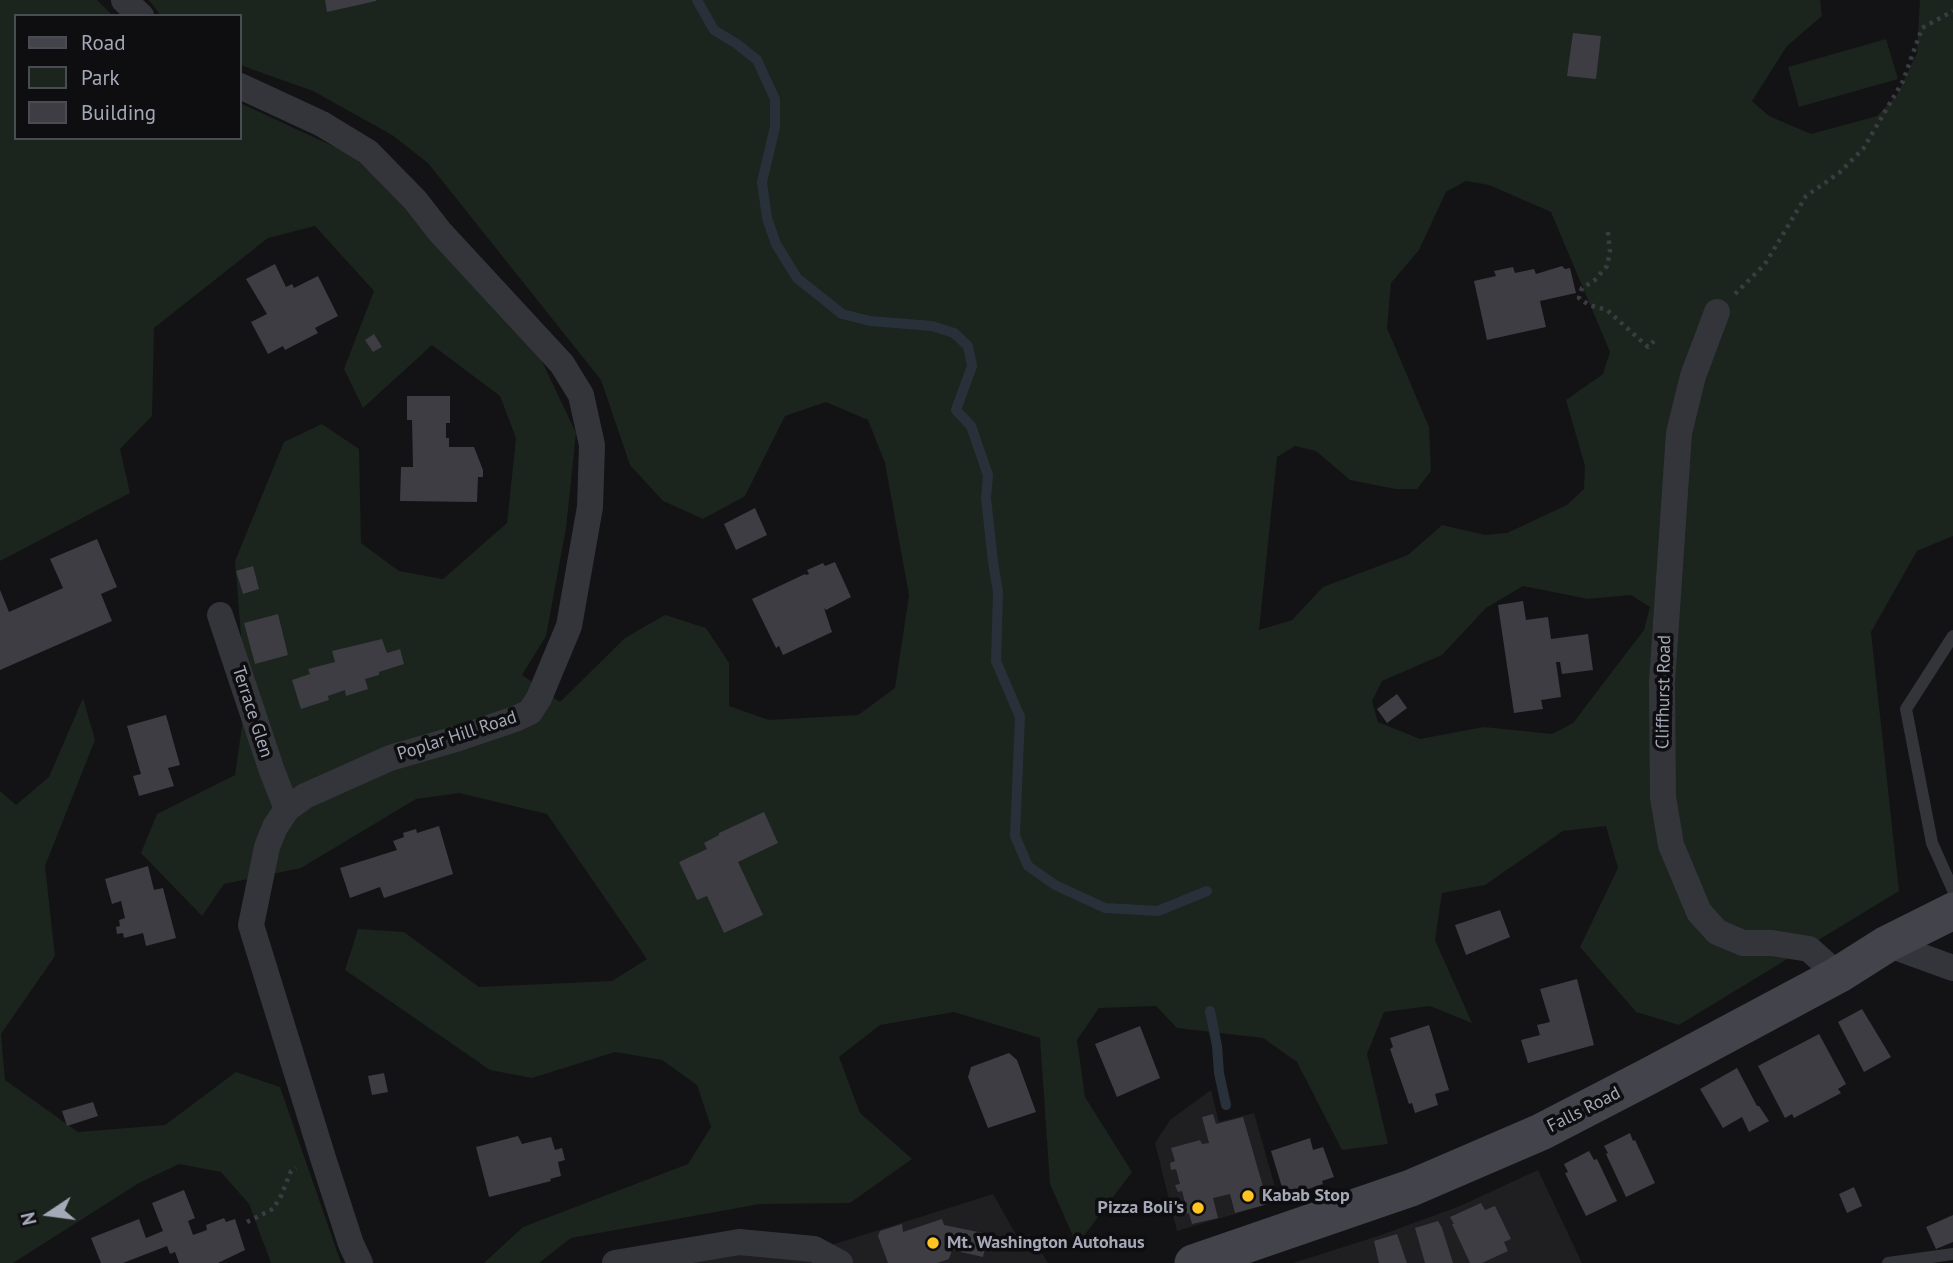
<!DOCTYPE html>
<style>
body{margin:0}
#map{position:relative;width:1953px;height:1263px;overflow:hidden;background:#131315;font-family:"PT Sans",sans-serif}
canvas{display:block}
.legend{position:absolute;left:14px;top:14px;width:228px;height:126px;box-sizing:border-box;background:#0e0e10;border:2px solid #4a4c53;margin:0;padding:9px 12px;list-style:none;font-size:21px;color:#a4a8b7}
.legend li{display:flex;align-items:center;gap:14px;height:35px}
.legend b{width:35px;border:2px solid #4a4c53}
.north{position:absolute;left:14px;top:1179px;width:70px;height:70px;-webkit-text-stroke:5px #0e0e10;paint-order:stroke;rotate:257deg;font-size:19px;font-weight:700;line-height:28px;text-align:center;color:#a4a8b7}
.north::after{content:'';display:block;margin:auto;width:24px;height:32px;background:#a4a8b7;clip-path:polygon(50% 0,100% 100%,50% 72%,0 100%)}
</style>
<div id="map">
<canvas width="1953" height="1263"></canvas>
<ul class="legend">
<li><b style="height:9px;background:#42434b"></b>Road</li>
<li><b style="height:19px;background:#1b241d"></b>Park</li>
<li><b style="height:19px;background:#3d3d43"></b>Building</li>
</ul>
<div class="north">N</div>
</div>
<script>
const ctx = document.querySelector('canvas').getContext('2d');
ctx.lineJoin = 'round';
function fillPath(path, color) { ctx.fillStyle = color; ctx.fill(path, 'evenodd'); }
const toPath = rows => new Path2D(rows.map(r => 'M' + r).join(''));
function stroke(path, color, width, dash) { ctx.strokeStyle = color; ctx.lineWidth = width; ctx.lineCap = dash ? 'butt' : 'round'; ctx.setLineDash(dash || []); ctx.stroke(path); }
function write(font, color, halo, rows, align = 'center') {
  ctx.font = font + ' "PT Sans",sans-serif'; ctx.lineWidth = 7; ctx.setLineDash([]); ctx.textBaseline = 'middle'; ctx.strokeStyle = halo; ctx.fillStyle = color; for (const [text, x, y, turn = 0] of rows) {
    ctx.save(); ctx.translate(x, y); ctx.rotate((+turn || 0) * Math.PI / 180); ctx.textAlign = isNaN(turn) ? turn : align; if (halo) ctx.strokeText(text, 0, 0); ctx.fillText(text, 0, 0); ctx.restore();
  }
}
const built = toPath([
 [1211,1090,1219,1122,1254,1113,1279,1201,1177,1231,1155,1143,1170,1120],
 [1538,1170,1582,1263,1293,1263,1381,1235,1460,1206],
 [993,1194,1018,1238,1030,1234,1048,1263,609,1263,758,1248,806,1253]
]);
const green = toPath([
 [0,0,97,0,113,16,16,16,16,138,240,138,240,103,350,154,389,188,531,338,576,433,566,528,546,636,522,675,560,702,625,638,665,615,706,628,729,663,729,706,769,720,858,715,895,688,909,595,885,463,868,420,826,402,785,416,745,496,703,519,663,501,630,465,601,380,428,163,392,135,313,91,240,65,240,16,161,16,149,0,1820,0,1822,16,1787,46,1752,101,1769,116,1811,134,1877,116,1897,95,1917,53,1920,0,1953,0,1953,536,1917,551,1871,632,1899,891,1679,1025,1636,1012,1580,947,1618,868,1606,826,1563,831,1485,885,1442,893,1435,940,1472,1023,1430,1006,1384,1012,1367,1054,1388,1144,1342,1150,1297,1062,1263,1038,1177,1028,1156,1006,1099,1008,1077,1040,1085,1097,1132,1172,1077,1245,1050,1184,1040,1038,954,1012,880,1025,839,1057,860,1113,912,1159,850,1203,760,1204,571,1238,539,1263,484,1263,523,1227,688,1164,711,1127,697,1085,662,1060,615,1052,532,1078,490,1070,345,970,358,929,404,932,479,987,612,981,647,959,547,814,459,793,416,799,301,868,224,884,202,916,141,853,157,814,235,775,246,698,235,561,284,442,322,424,359,449,361,543,399,571,443,579,507,523,516,438,500,396,432,345,363,408,344,369,374,291,315,226,268,238,154,328,152,416,120,449,130,493,0,561],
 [1466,181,1489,185,1551,212,1610,352,1603,374,1566,400,1585,466,1584,489,1567,505,1507,533,1485,535,1442,525,1408,555,1323,587,1292,620,1259,630,1277,457,1295,446,1316,451,1350,480,1395,489,1417,489,1431,471,1429,427,1387,328,1391,283,1419,250,1446,192],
 [1523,586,1588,599,1631,595,1650,607,1644,630,1573,723,1552,734,1484,727,1420,739,1378,722,1372,701,1382,681,1442,655,1486,608],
 [1886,39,1898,79,1799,107,1788,67],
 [83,698,95,740,45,866,55,956,1,1034,5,1080,78,1132,165,1125,236,1072,280,1087,341,1263,271,1263,249,1204,221,1172,179,1164,139,1183,13,1263,0,1263,0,791,16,805,49,777]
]);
const stream = toPath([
 [697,0,714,30,737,44,757,60,775,99,775,127,762,182,767,218,776,244,797,278,842,314,870,321,932,326,954,333,968,346,972,366,956,410,971,426,988,475,986,498,993,562,998,592,996,661,1020,717,1015,836,1028,866,1055,885,1105,908,1158,911,1207,891],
 [1210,1011,1217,1046,1219,1073,1226,1105]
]);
const building = toPath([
 [325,0,376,0,376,1,327,12],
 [1573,33,1601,36,1596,79,1567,76],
 [275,264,286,287,292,284,294,288,318,276,338,316,315,328,318,333,285,350,283,346,268,354,251,322,267,314,246,279],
 [1562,266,1565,269,1570,268,1576,293,1540,301,1546,327,1487,340,1474,281,1496,276,1494,271,1513,267,1515,273,1534,269,1536,274],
 [374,334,382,347,373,352,365,340],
 [407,396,450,396,450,423,446,423,446,438,449,438,449,447,474,447,483,470,483,477,478,477,477,502,400,501,401,467,413,467,412,420,407,420],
 [755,508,767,535,736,550,724,524],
 [97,539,117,587,101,594,112,621,0,670,0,590,9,612,63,588,50,559],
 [835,562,851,597,826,610,824,608,832,632,783,655,779,646,776,648,752,599,805,574,806,575,809,574,807,570,823,563,825,566],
 [253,566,259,589,243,594,236,571],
 [1523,601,1526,620,1548,617,1551,639,1588,634,1593,670,1562,674,1560,662,1556,662,1561,697,1541,700,1543,709,1514,713,1498,605],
 [278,614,288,655,255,664,244,623],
 [382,639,387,653,400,649,404,664,379,672,379,675,365,679,368,689,346,696,345,690,328,696,329,700,301,709,292,680,310,674,308,669,335,662,332,651],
 [1397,694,1407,708,1387,723,1377,709],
 [166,715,180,765,168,768,174,786,139,796,133,776,141,774,127,726],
 [764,812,778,843,738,862,763,915,724,933,707,896,697,900,679,862,707,849,704,843,719,835,719,833],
 [439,826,453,874,384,898,380,887,350,898,340,868,397,850,393,841,404,837,403,833,416,829,417,833],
 [148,866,154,890,163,888,176,938,146,946,143,933,124,938,123,933,117,934,116,927,120,926,119,920,125,918,121,901,112,904,105,879],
 [1500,910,1510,937,1466,955,1455,925],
 [1577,979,1594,1045,1528,1063,1521,1040,1540,1035,1537,1025,1550,1022,1540,989],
 [1862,1009,1891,1057,1864,1072,1838,1022],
 [1429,1025,1449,1090,1435,1094,1438,1105,1415,1113,1412,1103,1409,1104,1390,1049,1393,1047,1390,1038],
 [1140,1026,1160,1078,1117,1097,1095,1044],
 [1819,1034,1846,1084,1838,1089,1841,1093,1794,1118,1792,1114,1785,1118,1758,1066],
 [1009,1053,1017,1060,1036,1112,988,1128,968,1077,971,1067],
 [1737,1068,1757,1106,1759,1106,1769,1121,1749,1132,1742,1117,1723,1128,1700,1089],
 [384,1073,388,1092,372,1095,368,1076],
 [93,1102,98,1116,67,1126,62,1111],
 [1213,1114,1216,1124,1243,1117,1268,1204,1235,1213,1230,1194,1213,1198,1218,1218,1192,1224,1189,1213,1184,1215,1182,1207,1186,1206,1182,1191,1178,1192,1175,1185,1180,1184,1176,1169,1171,1170,1170,1163,1175,1161,1171,1148,1200,1140,1202,1144,1209,1143,1202,1117],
 [1630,1133,1633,1141,1635,1140,1655,1183,1626,1197,1606,1154,1608,1153,1604,1146],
 [518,1136,522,1144,551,1137,555,1150,562,1148,565,1160,558,1162,561,1176,550,1179,551,1181,489,1197,476,1147],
 [1310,1138,1313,1150,1323,1147,1334,1177,1322,1181,1323,1184,1285,1197,1271,1151],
 [1589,1151,1594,1160,1597,1159,1617,1201,1586,1216,1565,1173,1568,1172,1564,1164],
 [1854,1187,1862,1206,1847,1213,1839,1194],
 [184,1190,195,1218,188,1221,193,1235,207,1230,206,1225,224,1218,226,1222,235,1219,245,1250,218,1263,179,1263,175,1252,170,1254,167,1246,123,1263,101,1263,91,1238,139,1219,146,1238,163,1231,152,1203],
 [1481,1203,1485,1210,1495,1206,1511,1239,1504,1242,1508,1251,1482,1263,1470,1263,1452,1224,1454,1224,1450,1217],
 [1953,1215,1953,1242,1936,1249,1926,1227],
 [942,1219,944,1225,988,1234,983,1257,952,1250,949,1259,937,1263,888,1263,878,1236,880,1231,902,1224,903,1232],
 [1438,1221,1442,1228,1453,1263,1425,1263,1415,1228],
 [1397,1234,1407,1263,1379,1263,1374,1241]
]);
const path = toPath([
 [1608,232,1610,252,1607,266,1594,281,1582,288,1579,298,1589,305,1607,310,1648,347,1654,341],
 [1735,294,1765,264,1806,196,1839,173,1863,149,1903,81,1922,28,1953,11],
 [247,1222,273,1209,281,1196,291,1171,296,1168]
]);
const lane = toPath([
 [1953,636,1906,709,1932,843,1953,890],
 [1888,1263,1953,1254]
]);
const street = toPath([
 [124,0,141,16],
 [240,86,322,124,368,152,415,200,440,232,562,364,581,395,592,445,590,507,569,626,539,698,530,712,515,719,459,738,390,758,305,796,287,809,275,827,267,847,251,925,323,1158,351,1244,360,1263],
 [1717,312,1693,376,1679,433,1662,682,1663,797,1671,845,1699,912,1717,932,1743,943,1772,943,1809,949,1838,975],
 [220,615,272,771,287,809],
 [1887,944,1953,968],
 [615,1263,739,1242,814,1249,840,1263]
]);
const secondary = toPath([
 [1193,1263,1411,1188,1541,1132,1649,1076,1838,975,1887,944,1953,911]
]);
const markers = [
 [1248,1196,7,"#ffc322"],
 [1198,1208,7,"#ffc322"],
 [933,1243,7,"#ffc322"]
];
const streetNames = [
 ["Cliffhurst Road",1664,692,-89],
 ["Terrace Glen",252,712,72],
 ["Poplar Hill Road",457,736,-18],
 ["Falls Road",1584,1110,-27]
];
const poiNames = [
 ["Kabab Stop",1262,1196],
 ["Pizza Boli's",1184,1208,"right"],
 ["Mt. Washington Autohaus",947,1243]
];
fillPath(built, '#1f1f22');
fillPath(green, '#1b241d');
stroke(stream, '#28313a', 10);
fillPath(building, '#3d3d43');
stroke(path, '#3a3c42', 4.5, [3.5, 5]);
stroke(lane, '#34353b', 12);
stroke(street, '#34353b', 26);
stroke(secondary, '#42434b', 37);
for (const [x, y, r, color] of markers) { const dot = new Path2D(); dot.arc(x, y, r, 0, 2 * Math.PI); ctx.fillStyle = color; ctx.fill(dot); stroke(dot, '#0e0e10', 2.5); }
write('18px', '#a4a8b7', '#0e0e10', streetNames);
write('bold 18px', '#a4a8b7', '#0e0e10', poiNames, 'left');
</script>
